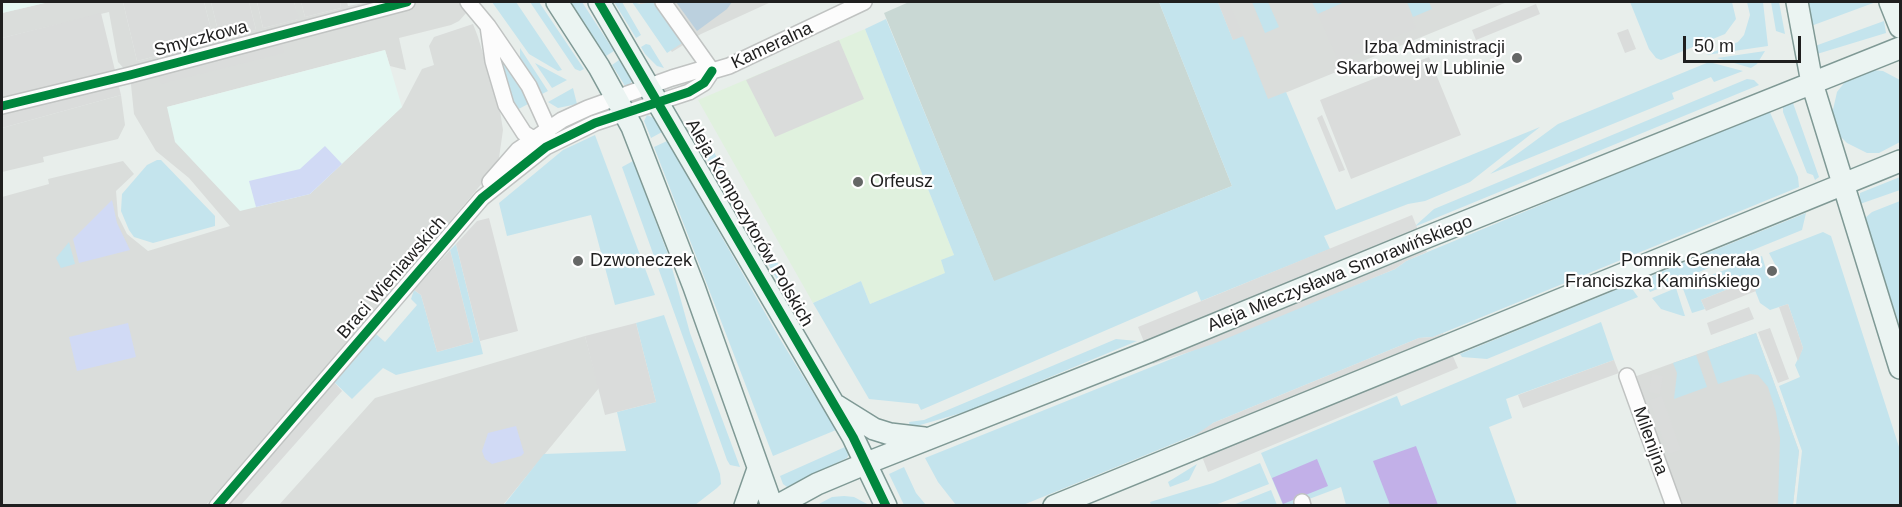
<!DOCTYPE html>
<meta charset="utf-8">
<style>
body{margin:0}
#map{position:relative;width:1902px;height:507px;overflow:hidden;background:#e8eeeb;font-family:Arial,sans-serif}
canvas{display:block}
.frame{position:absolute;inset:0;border:3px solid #1f1f1f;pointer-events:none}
.scale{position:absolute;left:1683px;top:36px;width:118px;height:27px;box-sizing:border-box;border:3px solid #1f1f1f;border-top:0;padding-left:8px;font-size:18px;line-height:21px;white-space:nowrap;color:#1f1f1f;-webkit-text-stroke:4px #fff;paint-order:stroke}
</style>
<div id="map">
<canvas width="1902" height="507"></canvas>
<div class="frame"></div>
<div class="scale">50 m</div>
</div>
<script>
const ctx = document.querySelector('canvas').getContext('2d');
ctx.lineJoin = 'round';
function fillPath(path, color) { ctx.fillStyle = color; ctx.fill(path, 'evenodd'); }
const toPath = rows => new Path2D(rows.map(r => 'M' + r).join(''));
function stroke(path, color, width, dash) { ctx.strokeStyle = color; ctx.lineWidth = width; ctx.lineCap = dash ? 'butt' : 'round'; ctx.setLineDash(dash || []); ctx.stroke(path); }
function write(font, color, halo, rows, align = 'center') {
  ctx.font = font + ' Arial,sans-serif'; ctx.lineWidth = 4.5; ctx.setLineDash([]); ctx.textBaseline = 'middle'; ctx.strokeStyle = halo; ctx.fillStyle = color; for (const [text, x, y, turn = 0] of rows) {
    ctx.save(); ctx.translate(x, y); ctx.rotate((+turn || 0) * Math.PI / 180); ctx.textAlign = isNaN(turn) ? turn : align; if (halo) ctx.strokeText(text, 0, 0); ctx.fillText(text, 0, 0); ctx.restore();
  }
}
const residential = toPath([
 [49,2,123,2,137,61,214,41,204,2,211,2,220,39,256,30,249,2,257,2,263,28,298,19,294,2,301,2,305,17,341,8,340,2,347,2,348,6,369,2,460,2,468,11,459,21,451,25,399,38,406,70,390,66,385,50,167,107,310,194,402,107,422,69,434,65,429,46,434,37,473,24,478,37,500,111,503,130,499,158,489,175,348,343,206,505,2,506,2,197,49,184,48,179,123,161,134,174,116,191,118,216,127,234,148,251,230,226,189,178,156,151,134,114,130,75,118,62,109,12,2,38,2,13],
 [639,2,771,2,701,34,672,52],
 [1218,2,1507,2,1258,104],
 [121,95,125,125,118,139,43,157,44,162,2,172,2,128],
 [585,336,599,388,503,505,278,506,375,398]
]);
const commercial = toPath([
 [865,29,954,255,946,273,870,304,861,281,813,303,698,100]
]);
const education = toPath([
 [2,2,49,2,2,13],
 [385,50,402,107,310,194,240,211,175,142,167,107]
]);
const religious = toPath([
 [1756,333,1799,451,1793,505,1679,505,1634,377]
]);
const construction = toPath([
 [909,2,1159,2,1232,186,994,282,884,13]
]);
const grass = toPath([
 [492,2,516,2,562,70,558,71,529,54],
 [530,2,539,2,584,69,580,71,575,69],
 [571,2,582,2,614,51,606,56],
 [614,2,622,2,641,35,636,38],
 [632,2,641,4,653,2,682,43,667,53],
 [1159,2,1218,2,1233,40,1243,36,1268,99,1286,92,1336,210,1540,127,1470,182,1425,201,1408,204,1324,236,1330,249,1201,301,1197,291,921,410,918,404,869,399,813,303,861,281,870,304,945,273,941,260,954,255,865,29,886,19,994,281,1232,186],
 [1252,2,1268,2,1279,27,1265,33],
 [1312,2,1345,2,1318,14],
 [1407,2,1429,2,1432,9,1413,17],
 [1630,2,1732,2,1736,19,1725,34,1661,60,1656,58,1649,49],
 [1747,2,1763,2,1768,46,1706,55,1738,42,1744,35,1750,15],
 [1771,2,1779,2,1785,34,1776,31],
 [1807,2,1876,2,1811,26],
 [1884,21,1886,33,1817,54,1815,46],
 [646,44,650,45,664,68,657,66,645,54,641,47],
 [520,48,548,91,542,94,520,60],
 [1765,51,1757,64,1751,68,1717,58],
 [498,57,502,57,526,96,528,104,513,112],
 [619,60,632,81,628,87,625,86,612,65],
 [1709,62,1743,71,1714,82,1711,77,1672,93,1674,99,1490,174,1558,124],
 [535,63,567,80,552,88],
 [1872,70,1883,71,1900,80,1900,142,1879,153,1867,153,1847,143,1838,134,1832,114,1837,92,1844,83,1850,78],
 [1747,79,1754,80,1759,85,1414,227,1434,209],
 [573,88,577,104,558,108,548,102],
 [1790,101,1793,103,1819,177,1815,180,1813,175,1807,173,1783,112,1783,104],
 [1769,110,1798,177,1799,187,1433,337,1419,338,1213,423,1202,432,1023,505,956,505,938,482,925,458,1395,269,1406,261],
 [647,115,654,118,662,132,651,138,644,121],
 [698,126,721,164,801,304,799,305,782,288,690,130],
 [595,135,655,295,615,305,591,215,507,236,499,203,563,150],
 [667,141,780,339,836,430,773,456,654,147],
 [157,160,161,160,215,216,215,226,153,243,134,237,129,230,121,211,122,194,147,165],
 [633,161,669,257,690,333,740,467,730,465,727,460,622,167],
 [1900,177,1900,190,1860,204,1860,193],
 [1900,201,1900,327,1865,218,1872,212],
 [1806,213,1802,230,1650,292,1647,286,1653,275],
 [1823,232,1831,236,1900,450,1900,505,1796,505,1802,451,1779,386,1800,377,1795,365,1803,348,1788,304,1770,310,1760,303,1751,280,1701,300,1705,309,1692,313,1682,286,1762,256,1769,279,1780,274,1769,253],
 [69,242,75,264,61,268,56,258],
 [456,244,483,354,396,375,383,368,352,399,334,382,376,334,385,342,417,305,411,299,414,290,421,295,437,352,473,342,450,250],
 [1623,287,1633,290,1638,297,1487,359,1462,357,1460,354],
 [1676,288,1685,316,1683,316,1661,309,1652,298],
 [664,315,720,474,721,484,717,488,695,505,503,506,544,454,626,451,617,412,656,402,636,323],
 [1601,322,1614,360,1506,399,1512,418,1489,427,1517,505,1346,505,1341,487,1293,505,1283,505,1261,453,1397,396,1401,406],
 [1756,333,1799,451,1793,505,1778,505,1780,438,1776,412,1768,387,1758,375,1750,374,1718,384,1707,351],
 [1116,339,1137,341,968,411,910,428,909,422,924,420],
 [1696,355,1707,387,1674,399,1677,373,1673,363],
 [845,447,849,454,847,458,787,487,783,484,780,476],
 [1260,463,1269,484,1215,505,1151,505,1150,502,1213,483],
 [1197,464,1189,480,1170,487,1168,482],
 [904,467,916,493,926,505,904,505,889,474],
 [1271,490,1277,505,1233,505],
 [844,496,854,497,869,505,817,505,832,497]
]);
const forest = toPath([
 [676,2,732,2,727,9,697,31]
]);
const park = toPath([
 [325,146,342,164,310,194,256,207,249,181,300,169],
 [112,200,117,223,130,250,79,263,73,239],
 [128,323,136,357,77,371,69,337],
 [516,426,524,453,521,456,492,464,485,459,482,451,488,433]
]);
const pitch = toPath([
 [1416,446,1438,505,1390,505,1373,461],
 [1317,459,1328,486,1283,504,1272,478]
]);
const parking = toPath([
 [123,2,204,2,214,41,137,61],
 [211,2,249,2,256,30,220,39],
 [257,2,294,2,299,19,263,28],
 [301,2,340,2,341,8,305,17],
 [1218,2,1229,2,1243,36,1233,40],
 [1345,2,1404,2,1416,28,1339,62,1318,14],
 [1536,4,1540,14,1476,40,1472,30],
 [101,13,121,95,2,128,2,38],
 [1628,29,1636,49,1625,53,1617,33],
 [839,40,864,99,775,137,746,80],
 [281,41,284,53,161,84,158,74],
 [1429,57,1461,135,1351,179,1320,100],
 [1322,115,1345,170,1339,172,1317,118],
 [489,218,518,331,480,341,456,244,477,221],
 [450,250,473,342,437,352,421,295,414,290],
 [1751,280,1756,291,1706,311,1701,300],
 [1788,304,1803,348,1798,361,1779,307],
 [1749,307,1754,319,1711,335,1707,323],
 [636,323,656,402,605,415,585,336],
 [1770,328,1789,379,1778,383,1758,332],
 [1614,360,1619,373,1523,408,1518,395],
 [1652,374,1663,376,1660,394,1649,392],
 [334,382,342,391,241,505,226,506],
 [1662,396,1681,450,1668,454,1649,400]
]);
const pier = toPath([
 [1412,215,1427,252,1406,261,1395,269,1213,344,1153,364,1138,327],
 [1443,333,1458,368,1208,472,1194,436,1213,423,1419,338,1433,337]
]);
const street = toPath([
 [468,2,488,26,529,86,548,128,546,147,524,133,506,105,493,61,488,26],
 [663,2,712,71],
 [2,106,130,75,407,2],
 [490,182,518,150,562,120,588,108,672,78,699,70,712,71,729,66,864,2],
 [1627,376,1674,506],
 [1302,502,1303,506],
 [217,506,482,198,546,147,595,123,689,92,704,83,712,71]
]);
const secondary = toPath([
 [557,2,599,67,632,127,694,287,772,506],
 [599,2,853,437,886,506],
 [1797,2,1812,83,1900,368],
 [1890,2,1900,27],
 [837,406,874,429,890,434,924,438],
 [745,506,758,469],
 [777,506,817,484,867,463,1148,352,1422,239,1900,48],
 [1054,506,1900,161]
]);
const cycleway = toPath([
 [599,2,853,437,886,506],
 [2,106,130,75,407,2],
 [217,506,482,198,546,147,595,123,689,92,704,83,712,71]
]);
const markers = [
 [1517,58,6,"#656766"],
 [858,182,6,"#656766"],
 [578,261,6,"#656766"],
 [1772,271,6,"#656766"]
];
const streetNames = [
 ["Smyczkowa",201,39,-15],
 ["Kameralna",772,46,-25],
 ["Aleja Kompozytorów Polskich",749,223,60],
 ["Aleja Mieczysława Smorawińskiego",1340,274,-22],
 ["Braci Wieniawskich",392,278,-49],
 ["Milenijna",1650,441,70]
];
const poiNames = [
 ["Izba Administracji",1505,48],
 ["Skarbowej w Lublinie",1505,69],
 ["Orfeusz",870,182,"left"],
 ["Dzwoneczek",590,261,"left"],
 ["Pomnik Generała",1760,261],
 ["Franciszka Kamińskiego",1760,282]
];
fillPath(residential, '#dadddb');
fillPath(commercial, '#e0f1de');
fillPath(education, '#e4f7f2');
fillPath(religious, '#d9dcda');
fillPath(construction, '#c9d8d4');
fillPath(grass, '#c4e4ed');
fillPath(forest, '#bbd0de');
fillPath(park, '#d1daf5');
fillPath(pitch, '#c2b0e8');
fillPath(parking, '#dadcdb');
fillPath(pier, '#dbdddc');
stroke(street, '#c0c3c2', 18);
stroke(secondary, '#7f9995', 24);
stroke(street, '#fcfcfc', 15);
stroke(secondary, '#ebf4f2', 21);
stroke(cycleway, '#00873e', 9);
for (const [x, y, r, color] of markers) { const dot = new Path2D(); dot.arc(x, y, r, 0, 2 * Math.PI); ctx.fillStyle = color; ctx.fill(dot); stroke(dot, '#fff', 2); }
write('18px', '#1f1f1f', '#fff', streetNames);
write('18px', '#1f1f1f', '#fff', poiNames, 'right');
</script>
